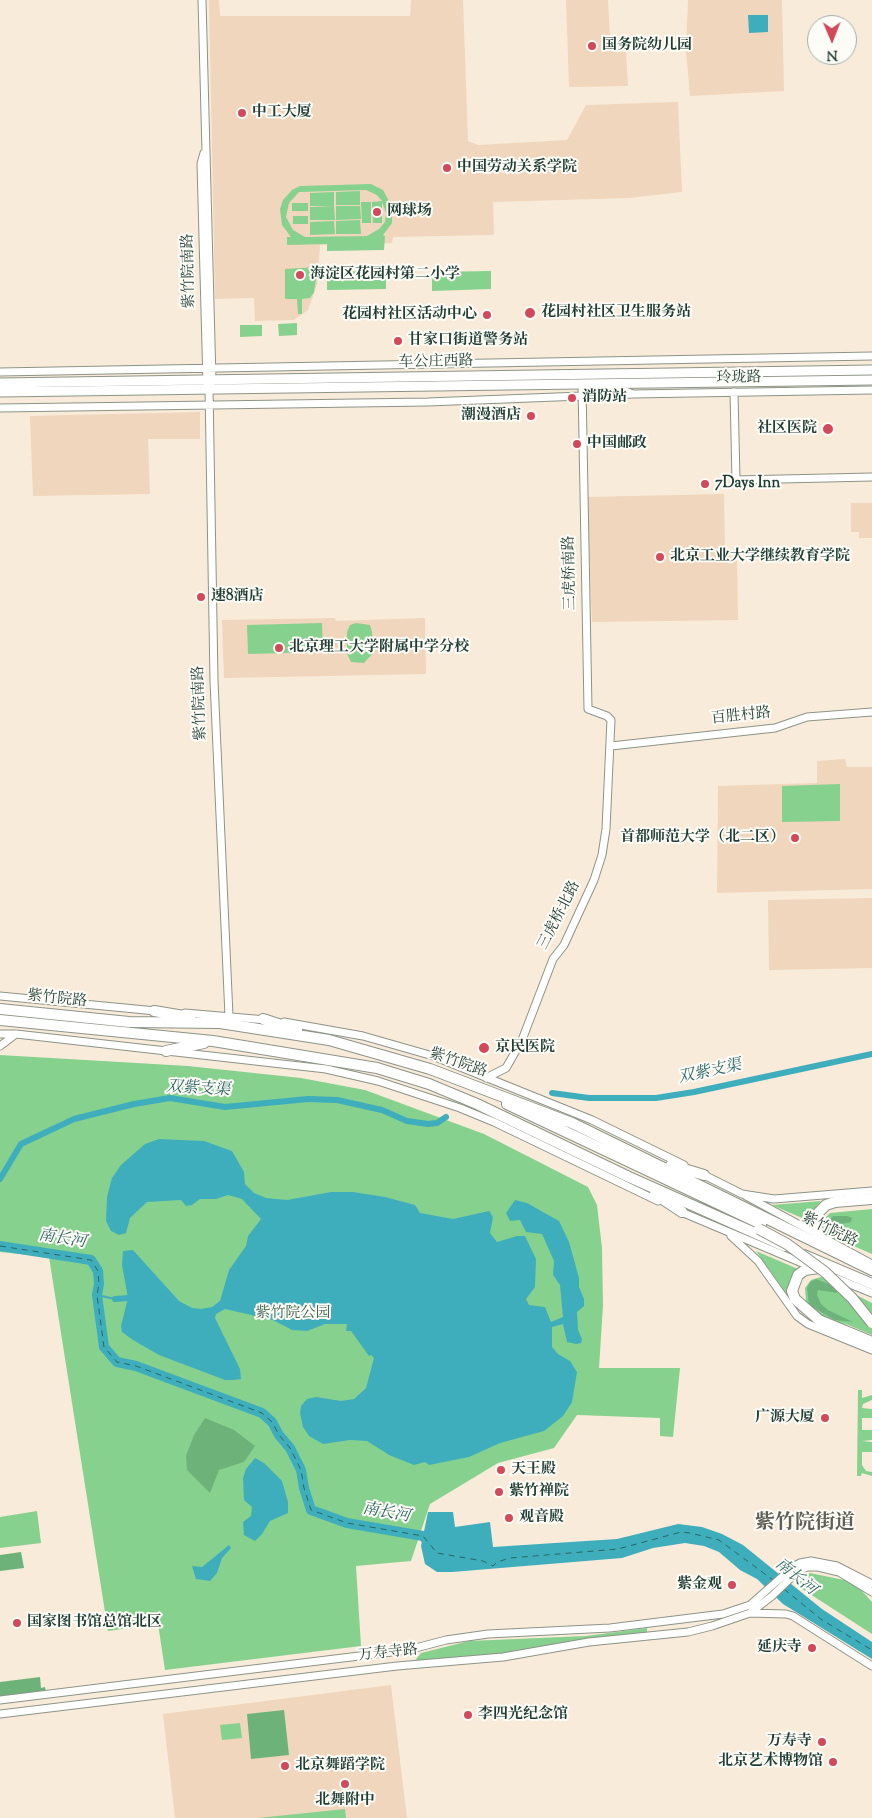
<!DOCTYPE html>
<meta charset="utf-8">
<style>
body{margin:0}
#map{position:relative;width:872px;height:1818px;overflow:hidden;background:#f9ebda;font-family:"Sorts Mill Goudy",serif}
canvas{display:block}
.north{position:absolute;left:807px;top:15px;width:50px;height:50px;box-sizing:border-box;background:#fdfcf7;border:1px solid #a4b0a9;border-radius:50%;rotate:179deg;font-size:14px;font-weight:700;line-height:20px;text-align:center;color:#1f3d34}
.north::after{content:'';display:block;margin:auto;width:18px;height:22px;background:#d1495b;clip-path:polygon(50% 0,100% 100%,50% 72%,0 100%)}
</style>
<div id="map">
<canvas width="872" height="1818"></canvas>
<div class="north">N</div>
</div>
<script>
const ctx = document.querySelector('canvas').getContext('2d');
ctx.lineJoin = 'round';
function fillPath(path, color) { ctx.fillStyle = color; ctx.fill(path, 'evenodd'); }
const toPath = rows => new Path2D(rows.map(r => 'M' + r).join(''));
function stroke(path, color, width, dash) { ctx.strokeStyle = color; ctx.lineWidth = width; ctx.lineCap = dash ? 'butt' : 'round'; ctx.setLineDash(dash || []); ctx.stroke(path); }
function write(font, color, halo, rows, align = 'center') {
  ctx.font = font + ' "Sorts Mill Goudy","Noto Serif SC",serif'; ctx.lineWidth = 4; ctx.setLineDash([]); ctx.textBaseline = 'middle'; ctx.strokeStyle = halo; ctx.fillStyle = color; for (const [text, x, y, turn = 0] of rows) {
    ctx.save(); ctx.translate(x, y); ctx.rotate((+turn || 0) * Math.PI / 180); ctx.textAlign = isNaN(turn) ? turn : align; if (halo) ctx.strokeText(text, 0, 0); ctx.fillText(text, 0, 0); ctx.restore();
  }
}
const built = toPath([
 [209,0,219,0,220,16,410,16,411,0,463,0,468,141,478,145,567,140,586,105,678,102,682,192,629,198,493,202,494,235,393,237,392,243,320,245,317,285,308,310,294,320,255,321,254,298,215,299],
 [566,0,608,0,610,39,615,40,616,52,626,52,628,86,569,87],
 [688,0,782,0,784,91,690,96,686,50],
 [200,412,200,439,148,439,150,494,33,496,30,416],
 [724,494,725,554,737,560,738,620,592,622,587,497],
 [851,503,872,503,872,538,859,538,859,532,851,532],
 [335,618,336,621,425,618,426,674,224,678,222,620],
 [845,759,847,767,872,767,872,889,717,893,718,786,817,783,817,761],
 [872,898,872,968,769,970,768,900],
 [391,1685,407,1818,175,1818,163,1714]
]);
const green = toPath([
 [371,184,383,190,392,207,392,223,383,235,385,236,384,250,327,251,327,244,287,245,287,237,291,237,282,225,280,209,283,200,292,190,300,186],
 [366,190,377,195,382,201,372,202,373,223,382,223,382,202,386,213,385,222,379,229,367,236,305,237,293,230,286,217,289,203,299,192],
 [360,191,360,205,336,205,336,192],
 [334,192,334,206,310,206,310,193],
 [361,202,371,202,371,223,362,223],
 [292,203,308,203,308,211,292,211],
 [334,206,335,220,310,220,310,207],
 [336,206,360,206,361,219,336,220],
 [293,216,308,216,308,224,293,224],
 [360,220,361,234,336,234,336,221],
 [334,221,335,234,310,235,310,222],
 [318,267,314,292,310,298,302,299,302,314,298,314,297,299,285,299,285,269],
 [364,271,364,276,386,275,386,289,327,290,327,272],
 [491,271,491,289,432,291,432,272],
 [297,323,297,335,279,336,278,324],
 [240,325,262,325,262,336,240,337],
 [322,623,323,652,248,654,247,625],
 [356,623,370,625,372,632,373,653,364,663,351,662,347,654,347,632,350,625],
 [840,784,840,821,782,822,782,786],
 [0,1055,188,1066,301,1078,365,1090,484,1134,588,1187,597,1205,602,1248,603,1306,599,1368,680,1368,673,1437,660,1436,660,1418,577,1415,554,1448,498,1463,430,1504,411,1561,356,1566,361,1646,165,1670,158,1624,108,1631,49,1257,0,1252],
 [821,1201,809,1215,809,1221,772,1205],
 [872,1209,872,1254,842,1241,825,1238,823,1220,830,1213],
 [756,1251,798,1269,791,1278,789,1290,791,1300],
 [821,1277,872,1303,872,1335,846,1324,829,1322,812,1309,806,1302,805,1288,811,1280],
 [858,1390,862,1390,862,1398,872,1395,872,1400,863,1404,862,1408,872,1409,872,1418,862,1418,862,1430,872,1430,872,1440,862,1441,872,1442,872,1452,862,1452,862,1465,866,1471,872,1472,872,1476,862,1473,861,1476,857,1476],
 [37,1511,41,1543,0,1548,0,1517],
 [810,1573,854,1582,872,1602,872,1634,796,1585],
 [647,1628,647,1633,498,1655,418,1661,416,1659,421,1653,469,1641,586,1636],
 [240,1723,242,1738,222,1740,220,1725],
 [345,1809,346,1818,258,1818]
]);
const forest = toPath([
 [833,1216,847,1216,852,1218,851,1222,841,1224,840,1230,842,1235,829,1237,825,1231,825,1224],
 [816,1279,836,1287,837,1293,818,1290,817,1295,821,1304,828,1310,853,1322,835,1320,809,1305,807,1288,810,1282],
 [205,1418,234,1430,255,1446,244,1462,219,1470,210,1493,187,1470,186,1456,194,1435],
 [21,1552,24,1568,0,1571,0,1555],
 [40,1677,41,1688,45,1687,46,1693,0,1698,0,1682],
 [284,1710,289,1755,251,1759,247,1714]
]);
const water = toPath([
 [748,15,768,15,768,32,749,33],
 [159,1139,204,1141,232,1151,244,1172,245,1184,254,1193,266,1198,287,1200,331,1192,353,1192,385,1197,415,1205,420,1213,453,1219,489,1211,493,1217,490,1233,497,1242,517,1236,525,1236,536,1259,535,1287,526,1299,529,1305,545,1307,551,1322,563,1317,560,1285,553,1275,554,1261,542,1234,526,1232,520,1220,510,1221,506,1213,515,1200,527,1203,559,1221,569,1242,579,1278,579,1287,584,1299,584,1306,577,1312,578,1330,582,1339,581,1343,576,1344,567,1342,563,1324,552,1327,552,1347,558,1354,570,1361,577,1372,572,1402,563,1416,544,1431,500,1443,469,1457,429,1465,425,1462,414,1465,389,1455,367,1441,350,1440,323,1444,309,1436,303,1427,300,1413,301,1406,307,1399,316,1397,341,1401,354,1399,366,1388,374,1358,371,1355,369,1356,351,1331,346,1331,347,1324,325,1324,307,1331,292,1330,273,1320,225,1309,216,1314,215,1318,240,1369,241,1379,234,1380,225,1380,159,1355,133,1340,122,1332,121,1326,128,1298,122,1265,123,1251,133,1250,179,1301,192,1308,201,1309,212,1307,220,1301,229,1270,246,1246,248,1236,261,1219,242,1199,228,1195,216,1199,200,1199,192,1205,186,1206,181,1200,147,1202,130,1218,126,1233,119,1235,111,1231,106,1221,107,1197,112,1178,121,1165,145,1144],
 [255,1458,264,1463,282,1481,288,1502,288,1513,270,1521,262,1534,255,1541,244,1535,243,1522,251,1516,252,1507,244,1500,243,1478,246,1469],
 [428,1512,453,1512,455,1527,490,1522,493,1547,617,1539,678,1524,702,1527,722,1534,743,1545,822,1609,872,1642,872,1659,783,1604,757,1579,740,1570,719,1552,704,1546,685,1543,653,1548,622,1558,452,1572,437,1572,425,1564,421,1546],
 [229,1545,231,1548,222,1558,217,1573,210,1581,196,1579,192,1566,202,1567]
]);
const stream = toPath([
 [97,1295,115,1299]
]);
const canal = toPath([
 [552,1093,589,1098,656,1098,694,1092,872,1054],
 [0,1179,21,1144,74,1119,134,1104,170,1098,225,1107,308,1099,337,1100,382,1110,407,1121,428,1124,437,1123,446,1117],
 [115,1299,128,1298]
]);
const river = toPath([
 [0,1246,91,1260,98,1271,99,1284,97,1295,104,1347,117,1362,136,1366,262,1413,272,1422,279,1435,290,1448,301,1470,304,1488,311,1510,347,1523,423,1536,431,1546]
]);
const ferry = toPath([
 [0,1246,91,1260,98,1271,99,1284,97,1295,104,1347,117,1362,136,1366,262,1413,272,1422,279,1435,290,1448,301,1470,304,1488,311,1510,347,1523,423,1536,437,1553,483,1561,493,1566,497,1562,510,1558,618,1549,681,1532,690,1533,719,1540,773,1580],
 [784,1589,822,1620,872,1650]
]);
const minor = toPath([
 [202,0,212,380,209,389,214,681,229,1016],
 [204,153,201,164,207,384],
 [0,372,872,356],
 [610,385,633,394,872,390],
 [734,392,736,480,872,477],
 [0,408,428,402,633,394],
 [611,746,775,728,807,717,872,712],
 [0,996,156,1011],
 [185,1013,266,1020],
 [284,1022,363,1036,433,1056,592,1120,684,1165],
 [0,1034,16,1034,326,1069,378,1081,460,1108,494,1122,658,1201],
 [0,1046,16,1034],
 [486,1078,506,1068,522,1040,553,959,564,945,594,880,602,855,606,829,611,720,607,716,588,709,582,385],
 [700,1173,742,1194,774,1199,872,1191],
 [746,1196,872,1264],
 [679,1211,814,1268],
 [731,1236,758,1261,797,1316,808,1324,872,1350],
 [833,1277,872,1293],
 [750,1613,786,1614,793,1616,872,1666],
 [0,1700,408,1650,446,1640,488,1634,610,1628,723,1614,750,1605,793,1567,800,1563,811,1561,837,1566,872,1584],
 [0,1714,397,1666,503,1657,589,1642,688,1632,712,1626,750,1613,772,1596,798,1571,807,1567,818,1567,839,1572,872,1592]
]);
const major = toPath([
 [0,383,872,370],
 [0,392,872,380]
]);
const highway = toPath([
 [0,1009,129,1022,220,1023,329,1040,430,1069,572,1123,872,1270],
 [154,1011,190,1017],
 [263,1019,297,1030],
 [0,1020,213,1041,377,1068,429,1084,477,1104,629,1177,784,1246],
 [166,1051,204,1043],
 [507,1104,761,1224],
 [671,1165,704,1175],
 [655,1194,682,1212],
 [823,1245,819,1237,816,1221,819,1212,826,1205,835,1202,872,1199],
 [804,1255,872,1284],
 [825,1267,805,1270,798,1275,792,1291,795,1299,819,1320,872,1342]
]);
const highwayBridge = toPath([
 [759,1229,787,1244,825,1272,852,1298,872,1323]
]);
const markers = [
 [592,46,5,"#d1495b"],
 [242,113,5,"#d1495b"],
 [447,168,5,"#d1495b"],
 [377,212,5,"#d1495b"],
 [300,275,5,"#d1495b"],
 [530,313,6,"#d1495b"],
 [487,315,5,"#d1495b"],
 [398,341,5,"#d1495b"],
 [572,398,5,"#d1495b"],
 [531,416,5,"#d1495b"],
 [828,429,6,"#d1495b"],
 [577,444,5,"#d1495b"],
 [705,484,5,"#d1495b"],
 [660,557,5,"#d1495b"],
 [201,597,5,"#d1495b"],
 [279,648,5,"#d1495b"],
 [795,838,5,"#d1495b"],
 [484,1048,6,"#d1495b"],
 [825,1418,5,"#d1495b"],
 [501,1470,5,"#d1495b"],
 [499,1492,5,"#d1495b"],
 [509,1518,5,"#d1495b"],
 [732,1585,5,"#d1495b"],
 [17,1623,5,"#d1495b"],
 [812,1648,5,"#d1495b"],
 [468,1715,5,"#d1495b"],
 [822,1742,5,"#d1495b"],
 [833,1762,5,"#d1495b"],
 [285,1766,5,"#d1495b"],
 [345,1784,5,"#d1495b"]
];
const poiNames = [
 ["国务院幼儿园",602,46],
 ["中工大厦",252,113],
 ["中国劳动关系学院",457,168],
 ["网球场",387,212],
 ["海淀区花园村第二小学",310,275],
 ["花园村社区卫生服务站",541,313],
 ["花园村社区活动中心",477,315,"right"],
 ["甘家口街道警务站",408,341],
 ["消防站",582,398],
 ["潮漫酒店",521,416,"right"],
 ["社区医院",817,429,"right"],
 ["中国邮政",587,444],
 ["7Days Inn",715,484],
 ["北京工业大学继续教育学院",670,557],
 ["速8酒店",211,597],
 ["北京理工大学附属中学分校",289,648],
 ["首都师范大学（北二区）",785,838,"right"],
 ["京民医院",495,1048],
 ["广源大厦",815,1418,"right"],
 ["天王殿",511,1470],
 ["紫竹禅院",509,1492],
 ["观音殿",519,1518],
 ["紫金观",722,1585,"right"],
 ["国家图书馆总馆北区",27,1623],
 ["延庆寺",802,1648,"right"],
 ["李四光纪念馆",478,1715],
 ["万寿寺",812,1742,"right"],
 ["北京艺术博物馆",823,1762,"right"],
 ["北京舞蹈学院",295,1766],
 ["北舞附中",345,1801,"center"]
];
const streetNames = [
 ["紫竹院南路",190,271,-91],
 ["车公庄西路",436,363,-1],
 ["玲珑路",739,379,-1],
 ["三虎桥南路",571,573,-91],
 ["紫竹院南路",201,703,-92],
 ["百胜村路",741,717,-6],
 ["三虎桥北路",560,916,-63],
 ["紫竹院路",57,1000,6],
 ["紫竹院路",458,1064,19],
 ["紫竹院路",829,1231,26],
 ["万寿寺路",388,1654,-6]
];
const parkNames = [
 ["紫竹院公园",293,1314]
];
const waterNames = [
 ["双紫支渠",710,1073,-12],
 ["双紫支渠",198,1090,3],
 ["南长河",62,1240,9],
 ["南长河",386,1514,10],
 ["南长河",795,1578,39]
];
const districtNames = [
 ["紫竹院街道",805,1525]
];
fillPath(built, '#efd6bc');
fillPath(green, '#87d18e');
fillPath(forest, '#6db379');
fillPath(water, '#3faebc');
stroke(stream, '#3faebc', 2);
stroke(canal, '#3faebc', 6);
stroke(river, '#3faebc', 10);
stroke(ferry, '#2a6564', 1, [6, 5]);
stroke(minor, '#8c9487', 9);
stroke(major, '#8c9487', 11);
stroke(highway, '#8c9487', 12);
stroke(minor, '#fff', 7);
stroke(major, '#fff', 9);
stroke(highway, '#fff', 10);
stroke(highwayBridge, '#8c9487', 12, []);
stroke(highwayBridge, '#fff', 10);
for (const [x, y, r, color] of markers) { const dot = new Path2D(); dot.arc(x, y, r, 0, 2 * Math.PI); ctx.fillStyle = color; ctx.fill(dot); stroke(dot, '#fdfcf7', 2); }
write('bold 15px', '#1f3d34', '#fdfcf7', poiNames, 'left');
write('15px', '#1f3d34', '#fdfcf7', streetNames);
write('15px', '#39624a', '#fdfcf7', parkNames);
write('italic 16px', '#2a6564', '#fdfcf7', waterNames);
write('bold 20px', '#5d5e55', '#fdfcf7', districtNames);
</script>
